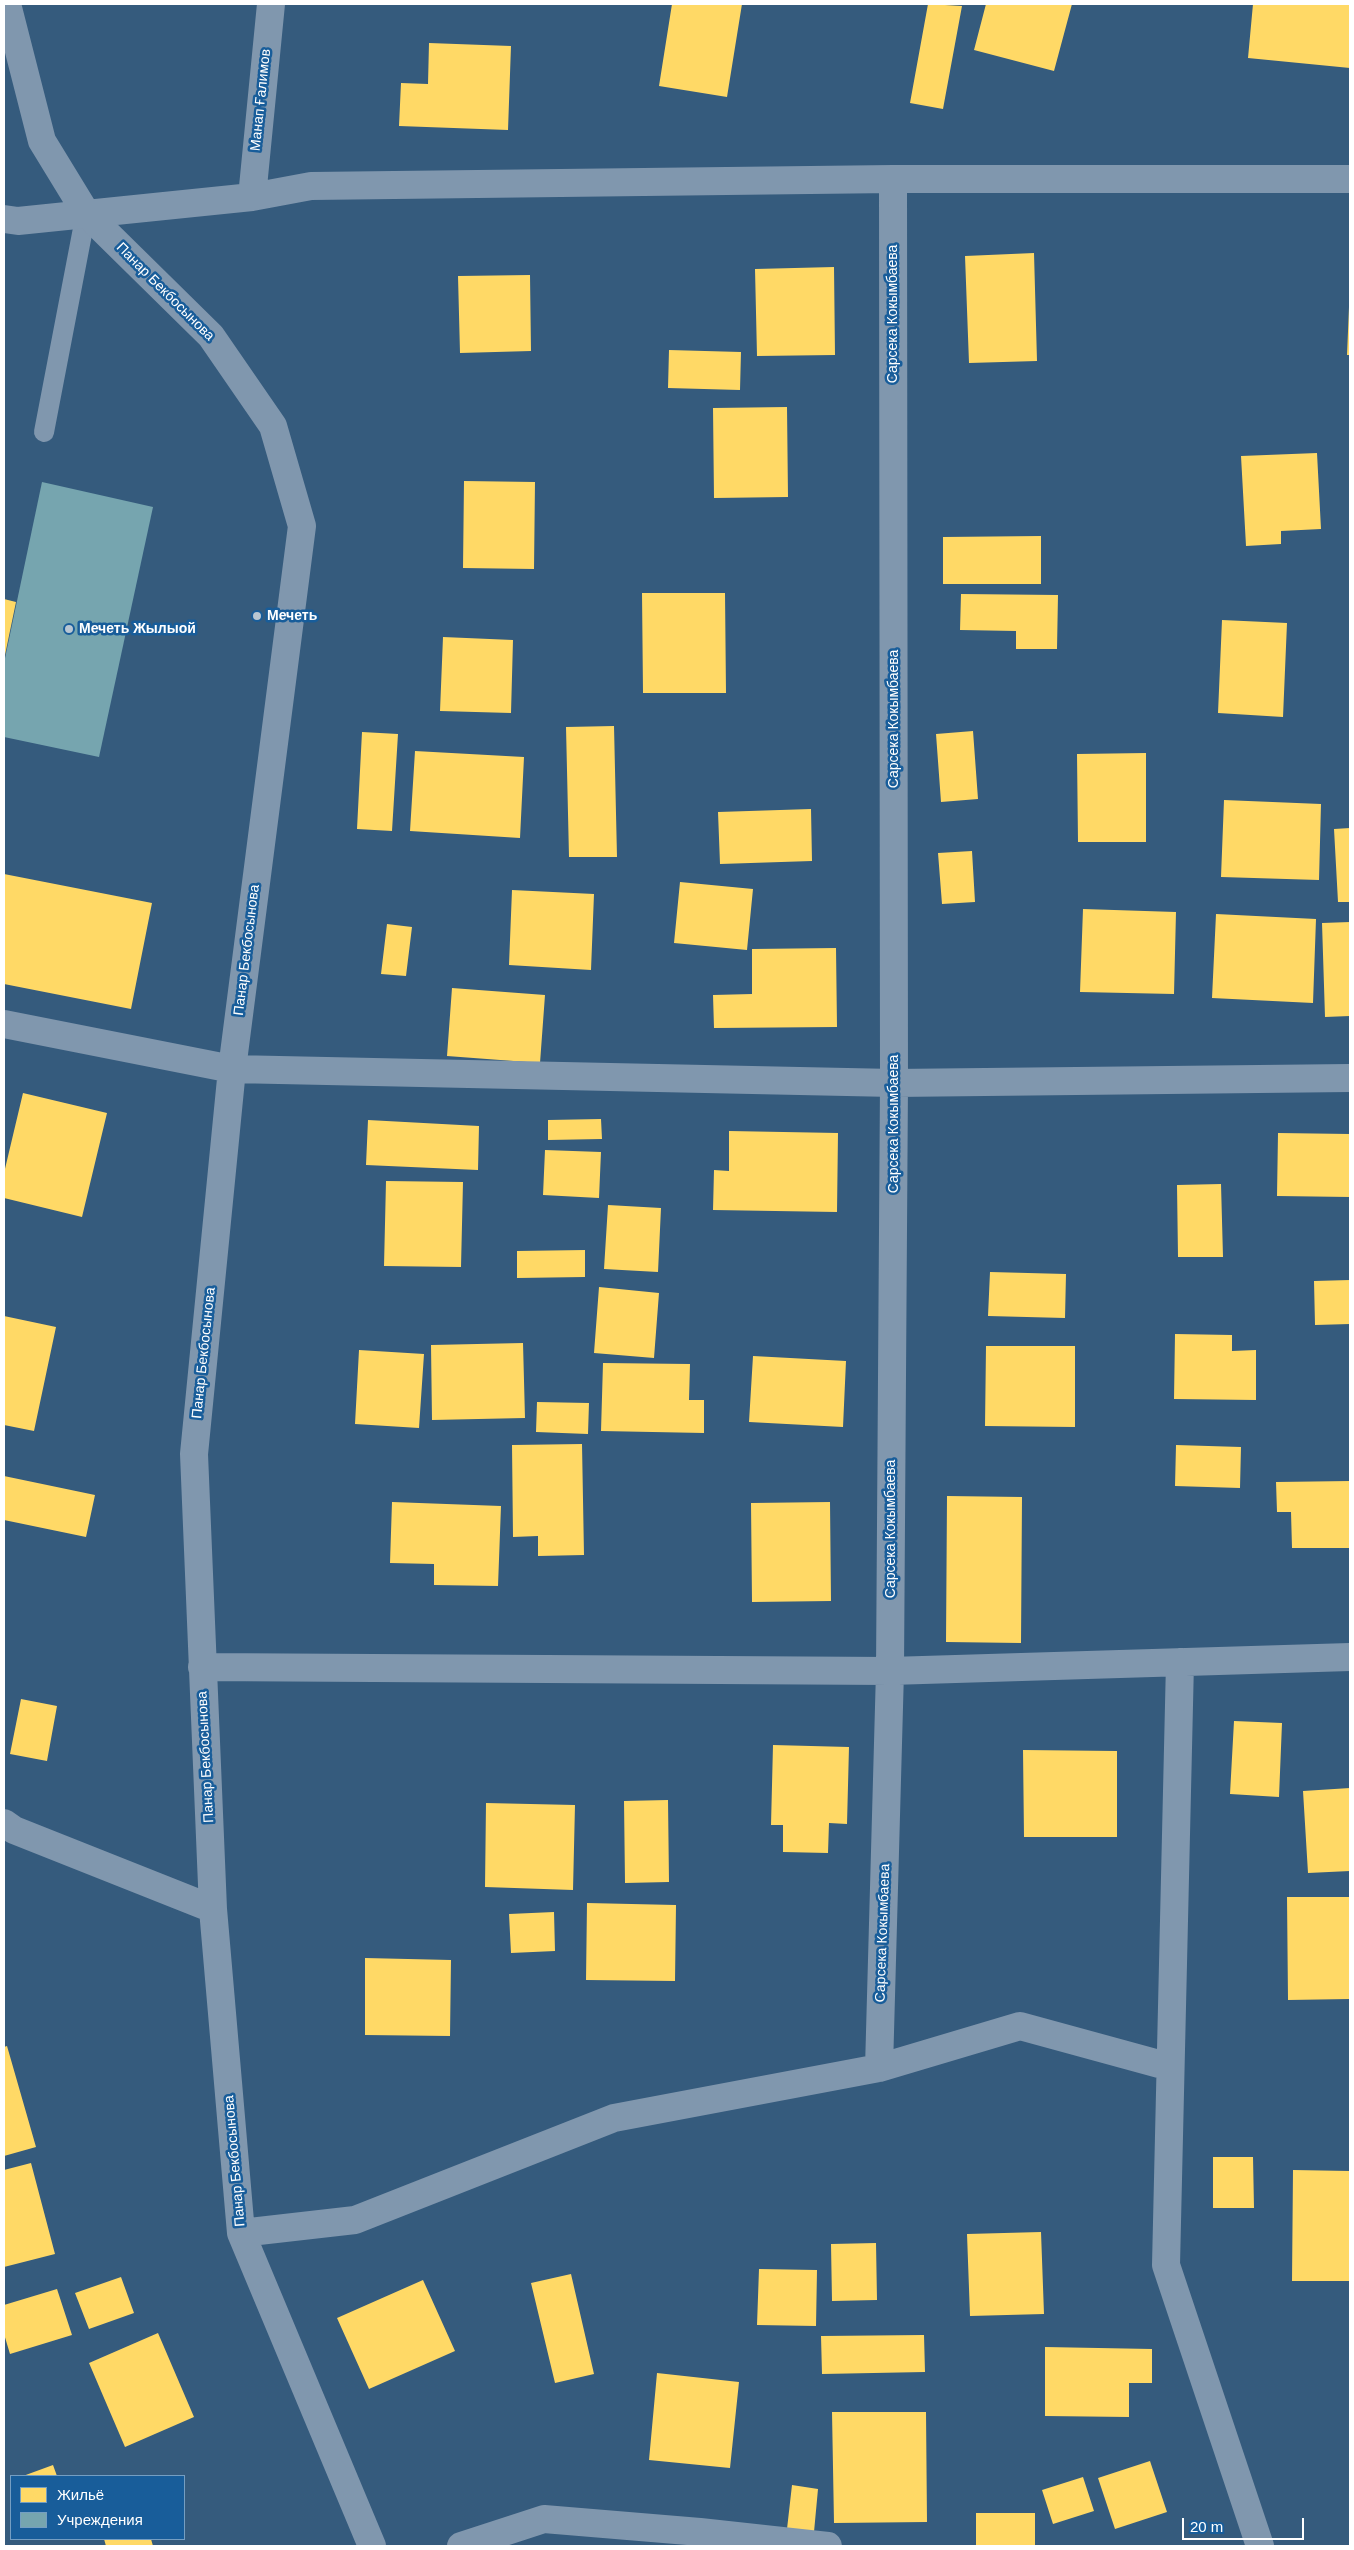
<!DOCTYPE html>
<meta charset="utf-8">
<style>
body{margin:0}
#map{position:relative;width:1354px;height:2550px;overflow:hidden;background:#355b7d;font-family:Arial,sans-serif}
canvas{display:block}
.frame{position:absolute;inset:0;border:5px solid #fff;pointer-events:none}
.legend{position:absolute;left:10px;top:2475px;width:175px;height:65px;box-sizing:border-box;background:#185d9a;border:1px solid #749ec2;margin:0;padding:6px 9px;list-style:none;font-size:15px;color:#fff}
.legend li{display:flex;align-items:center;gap:10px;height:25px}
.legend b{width:25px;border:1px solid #749ec2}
.scale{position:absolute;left:1182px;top:2518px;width:122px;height:22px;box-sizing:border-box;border:2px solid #fff;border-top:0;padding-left:6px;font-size:15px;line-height:18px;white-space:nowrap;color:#fff;-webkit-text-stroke:4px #185d9a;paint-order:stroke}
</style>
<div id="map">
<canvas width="1354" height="2550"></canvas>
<div class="frame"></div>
<ul class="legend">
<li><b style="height:14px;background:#ffd966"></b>Жильё</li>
<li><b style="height:14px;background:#76a5af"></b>Учреждения</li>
</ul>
<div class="scale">20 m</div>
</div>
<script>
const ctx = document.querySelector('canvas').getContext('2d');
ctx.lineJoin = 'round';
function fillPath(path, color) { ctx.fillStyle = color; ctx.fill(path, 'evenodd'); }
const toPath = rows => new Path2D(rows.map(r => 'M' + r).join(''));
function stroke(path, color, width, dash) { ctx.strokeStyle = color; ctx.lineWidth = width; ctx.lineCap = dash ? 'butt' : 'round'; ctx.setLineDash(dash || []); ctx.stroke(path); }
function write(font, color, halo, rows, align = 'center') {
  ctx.font = font + ' Arial,sans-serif'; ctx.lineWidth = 5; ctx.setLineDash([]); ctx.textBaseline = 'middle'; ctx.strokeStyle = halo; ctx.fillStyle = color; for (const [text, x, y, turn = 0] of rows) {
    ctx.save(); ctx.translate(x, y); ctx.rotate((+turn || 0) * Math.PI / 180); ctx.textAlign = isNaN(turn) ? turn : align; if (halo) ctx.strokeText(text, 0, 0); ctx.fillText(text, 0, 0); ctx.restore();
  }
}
const homes = toPath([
 [672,4,742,4,727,97,659,86],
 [928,4,962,6,943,109,910,103],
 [986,4,1072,4,1054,71,974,50],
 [1253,4,1350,4,1350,68,1248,58],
 [429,43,511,46,508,130,399,126,401,83,428,84],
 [1034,253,1037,361,969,363,965,256],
 [834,267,835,355,757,356,755,269],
 [530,275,531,351,460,353,458,276],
 [1349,307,1350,307,1350,355,1347,355],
 [669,350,741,352,740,390,668,388],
 [787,407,788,497,714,498,713,408],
 [1317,453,1321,529,1281,531,1281,544,1246,546,1241,456],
 [464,481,535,482,534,569,463,568],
 [1041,536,1041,584,943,584,943,537],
 [642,593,725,593,726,693,643,693],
 [961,594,1058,595,1057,649,1016,649,1016,631,960,630],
 [4,599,16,602,5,655,4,655],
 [1222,620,1287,623,1283,717,1218,713],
 [443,637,513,640,511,713,440,711],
 [614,726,617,857,569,857,566,727],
 [973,731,978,799,941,802,936,734],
 [362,732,398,734,392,831,357,829],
 [415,751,524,757,520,838,410,831],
 [1146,753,1146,842,1078,842,1077,754],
 [1224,800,1321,804,1319,880,1221,877],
 [811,809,812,861,720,864,718,812],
 [1350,828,1350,902,1338,902,1334,829],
 [972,851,975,902,942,904,938,853],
 [4,874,152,903,131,1009,4,984],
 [680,882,753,889,747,950,674,943],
 [512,890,594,894,591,970,509,965],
 [1083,909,1176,912,1174,994,1080,992],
 [1216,914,1316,919,1313,1003,1212,998],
 [1350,922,1350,1016,1325,1017,1322,923],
 [387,924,412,927,406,976,381,974],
 [836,948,837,1027,714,1028,713,995,752,994,752,949],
 [452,988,545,995,540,1063,447,1056],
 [23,1093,107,1113,82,1217,4,1198,4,1173],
 [601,1119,602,1139,548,1140,548,1120],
 [368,1120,479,1126,478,1170,366,1165],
 [729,1131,838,1133,837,1212,713,1210,714,1170,729,1171],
 [1278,1133,1350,1134,1350,1197,1277,1196],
 [545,1150,601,1152,599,1198,543,1195],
 [386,1181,463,1182,461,1267,384,1266],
 [1221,1184,1223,1257,1178,1257,1177,1185],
 [608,1205,661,1208,658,1272,604,1269],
 [585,1250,585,1277,517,1278,517,1251],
 [990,1272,1066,1274,1065,1318,988,1316],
 [1350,1280,1350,1324,1315,1325,1314,1281],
 [599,1287,659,1293,654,1358,594,1353],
 [4,1316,56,1327,34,1431,4,1425],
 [1175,1334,1232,1335,1232,1351,1256,1350,1256,1400,1174,1399],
 [523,1343,525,1418,432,1420,431,1345],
 [986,1346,1075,1346,1075,1427,985,1426],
 [359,1350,424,1354,419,1428,355,1424],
 [753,1356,846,1361,843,1427,749,1422],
 [603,1363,690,1364,689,1400,704,1400,704,1433,601,1431],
 [537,1402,589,1403,588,1434,536,1432],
 [582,1444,584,1555,538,1556,538,1536,513,1537,512,1445],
 [1176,1445,1241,1447,1240,1488,1175,1486],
 [4,1476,95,1495,86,1537,4,1520],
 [1350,1481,1350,1548,1292,1548,1291,1512,1277,1512,1276,1482],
 [947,1496,1022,1497,1021,1643,946,1642],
 [392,1502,501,1506,498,1586,434,1585,434,1564,390,1563],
 [830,1502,831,1601,752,1602,751,1503],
 [21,1699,57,1706,47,1761,10,1754],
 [1234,1721,1282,1723,1279,1797,1230,1794],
 [773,1745,849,1747,847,1824,829,1823,828,1853,783,1852,783,1825,771,1825],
 [1023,1750,1117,1751,1117,1837,1024,1837],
 [1350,1788,1350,1871,1308,1873,1303,1791],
 [668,1800,669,1882,625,1883,624,1801],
 [486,1803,575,1805,573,1890,485,1887],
 [1287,1897,1350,1897,1350,1999,1288,2000],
 [587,1903,676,1905,675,1981,586,1980],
 [554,1912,555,1951,511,1953,509,1914],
 [365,1958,451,1960,450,2036,365,2035],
 [7,2046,36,2147,4,2156,4,2047],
 [1213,2157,1253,2157,1254,2208,1213,2208],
 [31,2163,55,2254,4,2267,4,2170],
 [1293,2170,1350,2171,1350,2281,1292,2281],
 [1041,2232,1044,2314,970,2316,967,2234],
 [876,2243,877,2300,832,2301,831,2244],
 [759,2269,817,2270,816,2326,757,2325],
 [571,2274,594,2374,555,2383,531,2283],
 [121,2277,134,2313,89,2329,75,2293],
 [423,2280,455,2351,369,2389,337,2318],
 [57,2289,72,2335,10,2354,4,2334,4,2305],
 [158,2333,194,2417,125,2447,89,2363],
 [924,2335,925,2372,822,2374,821,2336],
 [1045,2347,1152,2349,1152,2383,1129,2383,1129,2417,1045,2416],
 [657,2373,739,2382,730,2468,649,2460],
 [832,2412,926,2412,927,2522,834,2523],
 [1150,2461,1167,2512,1115,2529,1098,2478],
 [53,2465,57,2476,23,2476],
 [1083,2477,1094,2511,1053,2524,1042,2490],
 [792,2485,818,2489,814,2532,787,2529],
 [976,2513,1035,2513,1035,2546,976,2546],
 [104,2539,151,2539,153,2546,106,2546]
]);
const public = toPath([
 [42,482,153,507,99,757,4,737,4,663]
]);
const service = toPath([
 [44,432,86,213]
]);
const minor = toPath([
 [7,4,42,141,86,213,211,336,273,426,302,526,232,1069,194,1454,213,1909,241,2233,372,2546],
 [252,197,271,4],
 [4,219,18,221,252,197,311,186,893,179,1350,179],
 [4,1024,232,1069,894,1083,1350,1078],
 [1180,1662,1166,2265,1260,2546],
 [202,1667,890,1671,1350,1657],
 [4,1823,14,1830,213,1909],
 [879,2068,890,1671,894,1083,893,179],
 [241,2233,355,2220,614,2118,879,2068,1020,2026,1170,2067],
 [461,2546,544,2519,700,2532,828,2546]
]);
const markers = [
 [257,616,5,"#b8c6d2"],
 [69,629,5,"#b8c6d2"]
];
const streetNames = [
 ["Манап Ғалимов",261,100,-84],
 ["Панар Бекбосынова",165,292,45],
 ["Сарсека Кокымбаева",893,314,-90],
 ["Сарсека Кокымбаева",894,719,-90],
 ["Панар Бекбосынова",247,950,-83],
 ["Сарсека Кокымбаева",894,1124,-90],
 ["Панар Бекбосынова",204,1353,-84],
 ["Сарсека Кокымбаева",891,1529,-90],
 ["Панар Бекбосынова",206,1757,-93],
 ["Сарсека Кокымбаева",883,1933,-88],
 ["Панар Бекбосынова",235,2161,-95]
];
const poiNames = [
 ["Мечеть",267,616],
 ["Мечеть Жылыой",79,629]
];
fillPath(homes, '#ffd966');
fillPath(public, '#76a5af');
stroke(service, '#8097ae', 20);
stroke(minor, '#8097ae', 28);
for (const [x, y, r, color] of markers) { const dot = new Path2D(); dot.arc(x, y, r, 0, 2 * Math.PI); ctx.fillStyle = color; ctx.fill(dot); stroke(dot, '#185d9a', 2); }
write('14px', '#fff', '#185d9a', streetNames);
write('bold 14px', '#fff', '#185d9a', poiNames, 'left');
</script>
